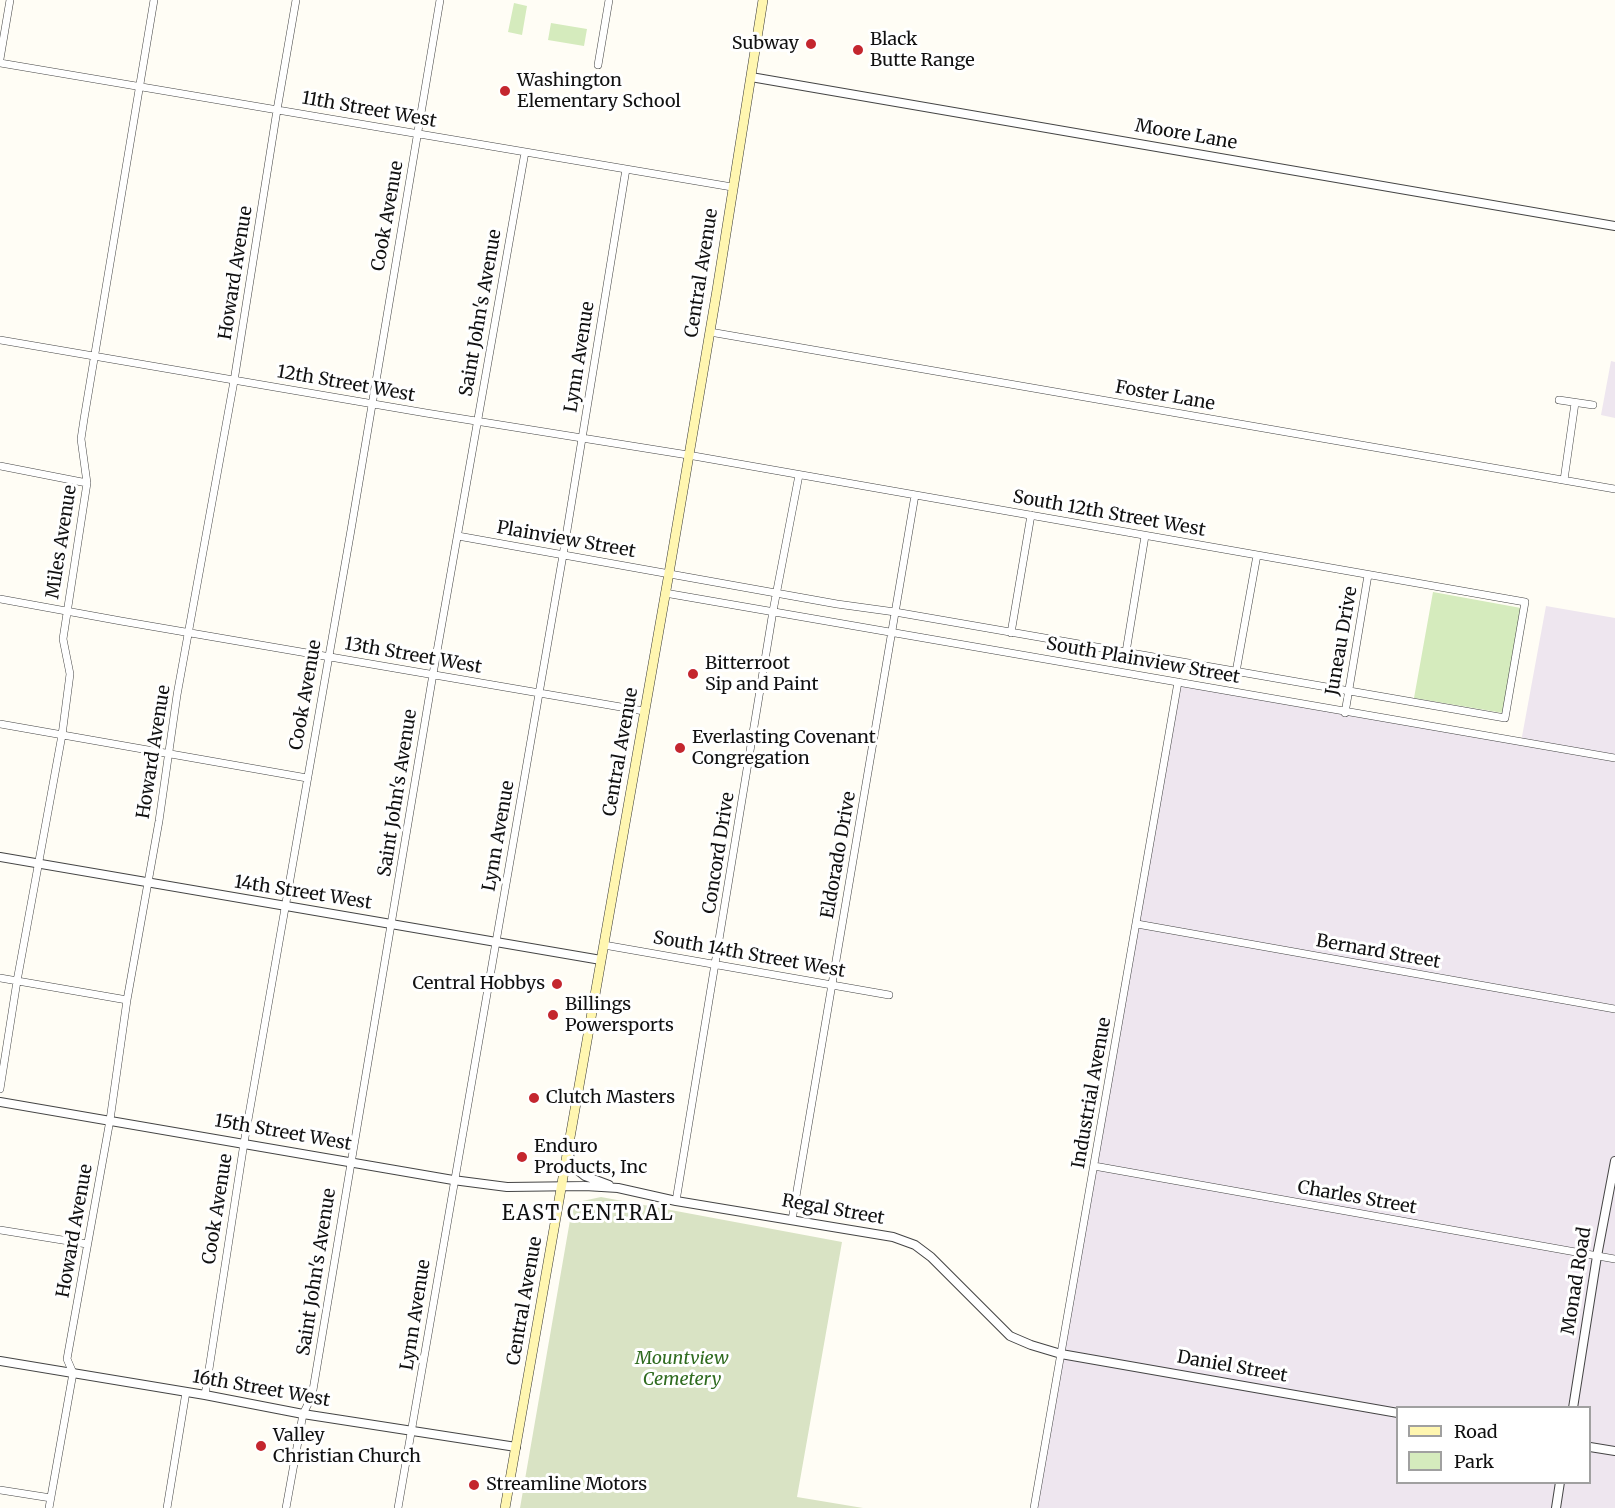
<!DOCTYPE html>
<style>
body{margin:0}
#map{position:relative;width:1615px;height:1508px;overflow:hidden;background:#fffdf5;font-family:Merriweather,serif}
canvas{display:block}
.legend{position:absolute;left:1396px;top:1406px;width:195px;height:78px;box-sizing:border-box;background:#fff;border:2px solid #a0a0a0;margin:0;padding:8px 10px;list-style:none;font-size:18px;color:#111}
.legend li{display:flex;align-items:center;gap:12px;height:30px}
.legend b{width:30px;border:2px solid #a0a0a0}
</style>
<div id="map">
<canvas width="1615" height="1508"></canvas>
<ul class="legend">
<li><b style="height:8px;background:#fff6b0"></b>Road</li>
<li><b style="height:16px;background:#d5ebbd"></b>Park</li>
</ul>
</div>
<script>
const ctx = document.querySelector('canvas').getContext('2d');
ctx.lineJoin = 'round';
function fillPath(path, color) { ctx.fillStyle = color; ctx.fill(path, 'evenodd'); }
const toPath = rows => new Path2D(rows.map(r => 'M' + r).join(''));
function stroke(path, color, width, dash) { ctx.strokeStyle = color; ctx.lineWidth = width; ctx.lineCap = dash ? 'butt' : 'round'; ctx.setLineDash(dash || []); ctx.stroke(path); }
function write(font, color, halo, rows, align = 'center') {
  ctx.font = font + ' Merriweather,serif'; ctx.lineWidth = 6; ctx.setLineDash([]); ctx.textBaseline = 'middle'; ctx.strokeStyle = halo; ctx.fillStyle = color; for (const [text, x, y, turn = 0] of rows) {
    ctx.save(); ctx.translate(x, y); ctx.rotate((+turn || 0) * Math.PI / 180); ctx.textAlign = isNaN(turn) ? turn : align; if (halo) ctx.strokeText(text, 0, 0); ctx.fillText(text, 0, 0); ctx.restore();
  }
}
const industrial = toPath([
 [1611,361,1615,362,1615,418,1601,415],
 [1546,606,1615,618,1615,1508,1034,1508,1178,682,1521,742],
 [1398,1408,1590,1408,1590,1482,1398,1482]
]);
const green = toPath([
 [514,3,527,6,522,35,508,32],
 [551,23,587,29,584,46,548,40],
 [1433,592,1521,608,1503,713,1414,698]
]);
const cemetery = toPath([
 [601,1197,842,1242,797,1497,863,1508,520,1508,573,1203]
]);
const minor = toPath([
 [0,59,10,0],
 [0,63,732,187],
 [598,65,609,0],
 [710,332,1615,489],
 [0,340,426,413,688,455,1525,602,1505,718,895,612,837,604,458,536],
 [1559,400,1593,405],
 [0,466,87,483],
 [1564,480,1575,403],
 [665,593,1615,758],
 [0,599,121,621,644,711],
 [1011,633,1031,515],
 [1126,652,1145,536],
 [1236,672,1257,555],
 [1345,713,1368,575],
 [0,724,307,778],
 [1137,924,1615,1009],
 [604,945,889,995],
 [0,978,127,1000],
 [0,1089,17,981,62,735,70,674,63,639,87,483,81,439,84,419,154,0],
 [1094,1166,1615,1259],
 [676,1201,773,611,799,475],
 [792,1220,915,495],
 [0,1230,87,1244],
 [205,1395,244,1143,351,530,440,0],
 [0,1490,51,1498],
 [49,1508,73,1373,67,1359,110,1120,127,1000,159,821,177,695,234,381,277,110,296,0],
 [167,1508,186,1392],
 [286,1508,303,1414,312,1396,433,674,525,152],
 [398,1508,563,555,626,169],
 [1034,1508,1178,682]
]);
const tertiary = toPath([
 [751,77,1615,226],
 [0,857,601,960],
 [0,1102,453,1180,507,1187,585,1186,618,1188,676,1201,893,1237,915,1245,931,1257,1010,1336,1031,1345,1061,1354,1398,1413],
 [569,1152,570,1162,576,1169,585,1176,609,1185],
 [0,1361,205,1395,303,1414,516,1447],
 [1573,1408,1597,1256,1615,1161],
 [1590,1447,1615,1451],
 [1556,1508,1560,1482]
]);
const secondary = toPath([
 [505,1508,669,573,717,290,763,0]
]);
const markers = [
 [811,44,6,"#c4262e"],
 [858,50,6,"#c4262e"],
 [505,91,6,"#c4262e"],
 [693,674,6,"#c4262e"],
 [680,748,6,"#c4262e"],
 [557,984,6,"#c4262e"],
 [553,1015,6,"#c4262e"],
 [534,1098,6,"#c4262e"],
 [522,1157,6,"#c4262e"],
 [261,1446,6,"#c4262e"],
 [474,1485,6,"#c4262e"]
];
const poiNames = [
 ["Black",870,40],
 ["Butte Range",870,61],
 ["Subway",799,44,"right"],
 ["Washington",517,81],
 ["Elementary School",517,102],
 ["Bitterroot",705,664],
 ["Sip and Paint",705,685],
 ["Everlasting Covenant",692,738],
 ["Congregation",692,759],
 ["Central Hobbys",545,984,"right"],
 ["Billings",565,1005],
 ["Powersports",565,1026],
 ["Clutch Masters",546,1098],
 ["Enduro",534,1147],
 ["Products, Inc",534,1168],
 ["Valley",273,1436],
 ["Christian Church",273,1457],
 ["Streamline Motors",486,1485]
];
const streetNames = [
 ["11th Street West",369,110,10],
 ["Moore Lane",1186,135,10],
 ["Cook Avenue",388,216,-80],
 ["Howard Avenue",236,273,-81],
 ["Central Avenue",702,273,-81],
 ["Saint John's Avenue",481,313,-80],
 ["Lynn Avenue",580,357,-81],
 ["12th Street West",346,384,10],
 ["Foster Lane",1165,396,10],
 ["South 12th Street West",1109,514,10],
 ["Plainview Street",566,540,10],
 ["Miles Avenue",62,542,-81],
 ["Juneau Drive",1342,641,-80],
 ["13th Street West",413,656,10],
 ["South Plainview Street",1143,661,10],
 ["Cook Avenue",306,695,-80],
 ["Howard Avenue",154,752,-81],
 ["Central Avenue",621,752,-80],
 ["Saint John's Avenue",398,793,-81],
 ["Lynn Avenue",499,836,-80],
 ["Concord Drive",719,853,-81],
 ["Eldorado Drive",839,855,-80],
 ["14th Street West",303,893,9],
 ["Bernard Street",1378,952,10],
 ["South 14th Street West",749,955,10],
 ["Industrial Avenue",1092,1093,-80],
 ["15th Street West",283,1133,10],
 ["Charles Street",1357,1198,10],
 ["Cook Avenue",218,1209,-81],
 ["Regal Street",833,1210,10],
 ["Howard Avenue",75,1231,-80],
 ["Saint John's Avenue",317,1272,-81],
 ["Monad Road",1577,1281,-81],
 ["Central Avenue",525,1301,-80],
 ["Lynn Avenue",416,1315,-81],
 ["Daniel Street",1232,1367,10],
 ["16th Street West",261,1389,10]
];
const parkNames = [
 ["Mountview",682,1359],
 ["Cemetery",682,1380]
];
const neighbourhoodNames = [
 ["EAST CENTRAL",588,1214]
];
fillPath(industrial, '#eee6ef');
fillPath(green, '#d5ebbd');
fillPath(cemetery, '#d9e3c4');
stroke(minor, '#444', 8);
stroke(tertiary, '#444', 10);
stroke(secondary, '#333', 10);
stroke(minor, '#fff', 7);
stroke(tertiary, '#fff', 8);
stroke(secondary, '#fff6b0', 9);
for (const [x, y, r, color] of markers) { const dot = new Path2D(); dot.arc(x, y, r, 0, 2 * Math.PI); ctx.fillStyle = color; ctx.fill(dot); stroke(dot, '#fff', 2); }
write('18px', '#111', '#fff', poiNames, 'left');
write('18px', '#111', '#fff', streetNames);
write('italic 18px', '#2f6b1f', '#fff', parkNames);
ctx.letterSpacing = '1.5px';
write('20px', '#111', '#fff', neighbourhoodNames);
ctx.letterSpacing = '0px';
</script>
